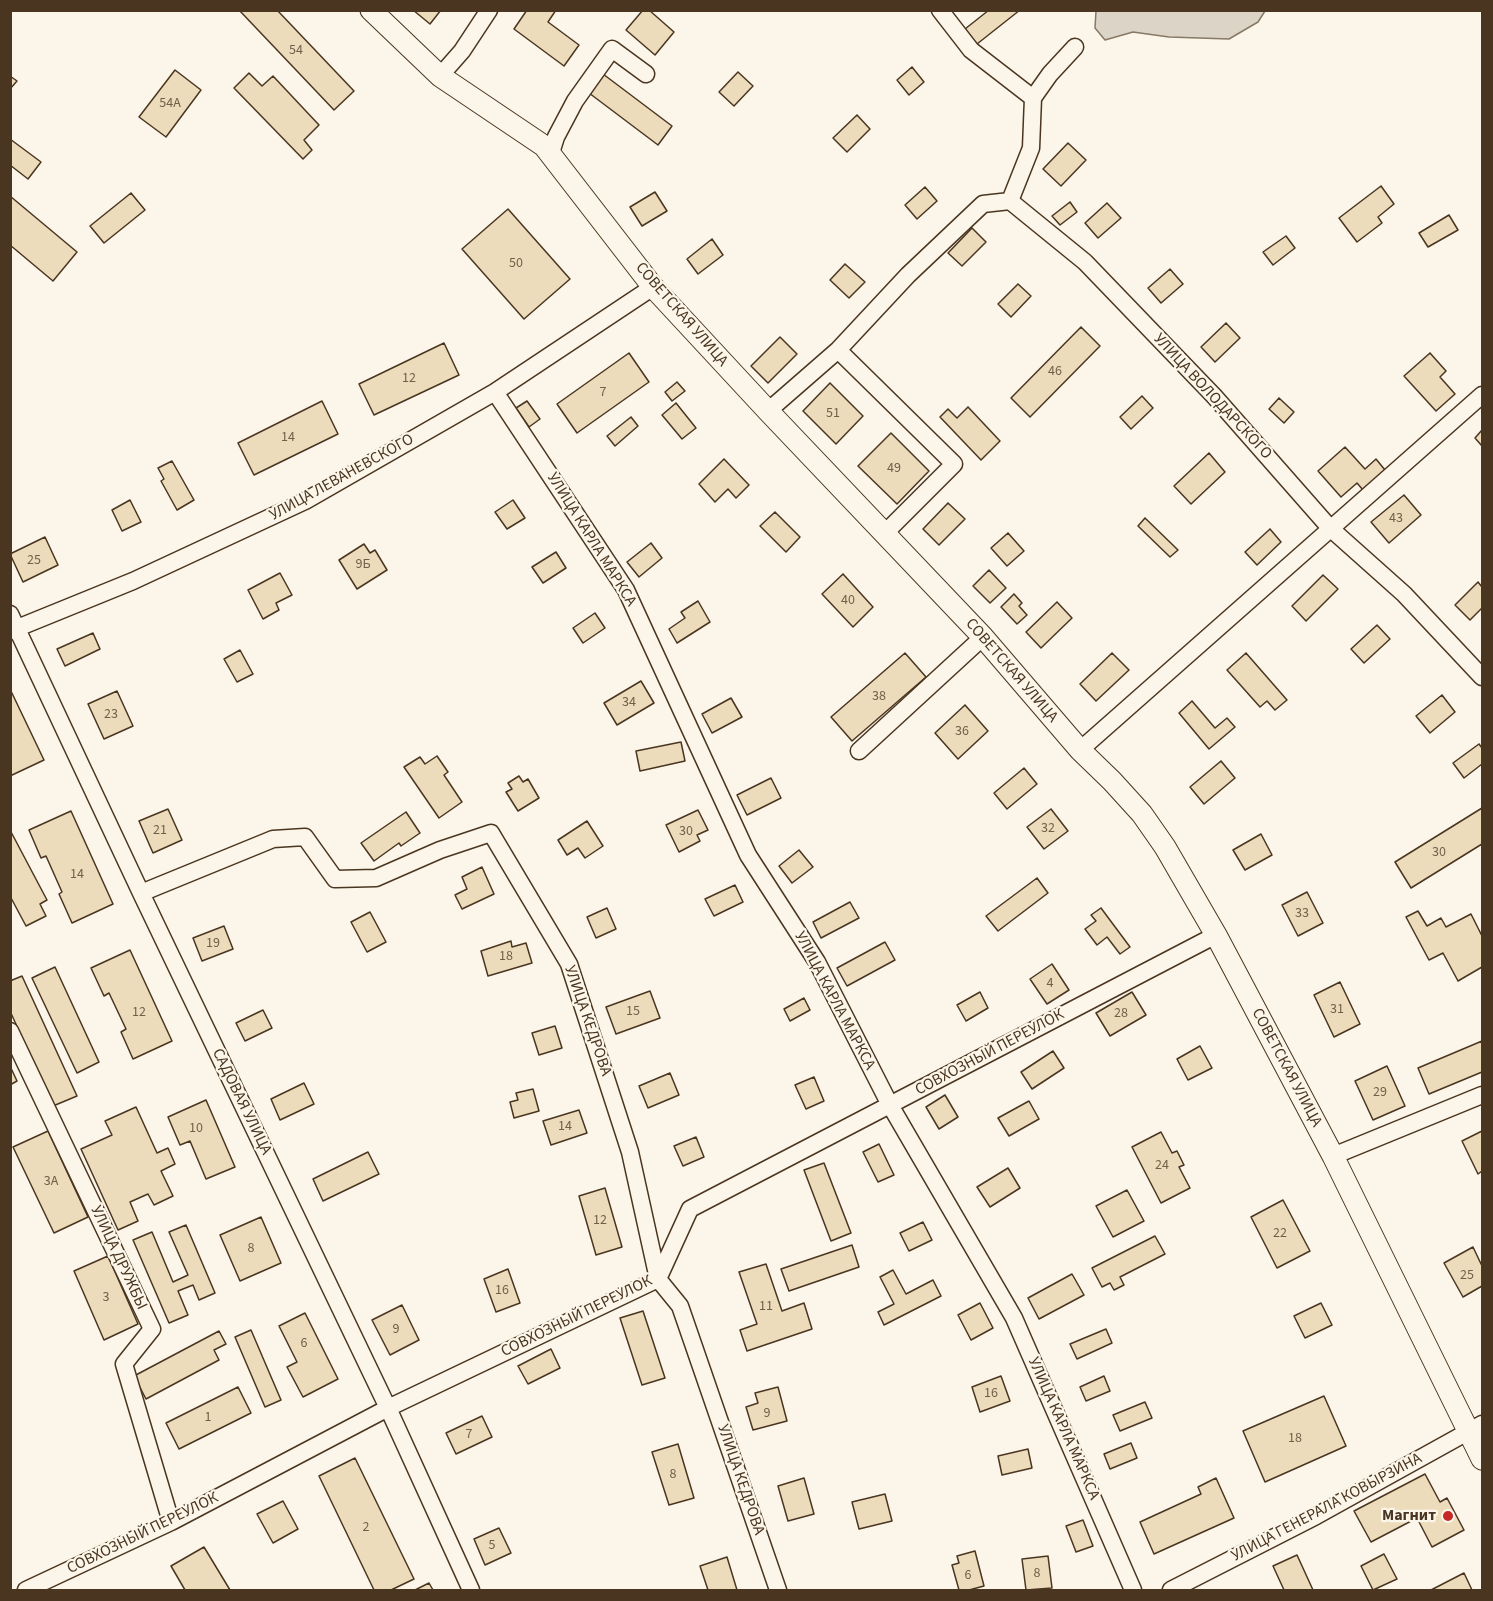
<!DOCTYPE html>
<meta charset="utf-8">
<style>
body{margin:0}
#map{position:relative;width:1493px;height:1601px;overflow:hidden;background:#fbf6e9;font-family:"Source Sans 3",sans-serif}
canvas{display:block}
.frame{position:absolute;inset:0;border:12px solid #4a3520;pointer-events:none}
</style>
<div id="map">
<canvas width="1493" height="1601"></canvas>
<div class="frame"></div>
</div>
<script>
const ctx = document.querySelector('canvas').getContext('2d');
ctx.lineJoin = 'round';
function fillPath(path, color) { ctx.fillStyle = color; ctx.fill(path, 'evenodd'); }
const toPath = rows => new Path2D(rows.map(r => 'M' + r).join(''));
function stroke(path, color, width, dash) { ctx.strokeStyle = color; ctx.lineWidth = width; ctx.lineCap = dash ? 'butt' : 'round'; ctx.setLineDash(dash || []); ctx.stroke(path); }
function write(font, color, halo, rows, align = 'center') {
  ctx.font = font + ' "Source Sans 3",sans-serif'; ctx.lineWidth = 4.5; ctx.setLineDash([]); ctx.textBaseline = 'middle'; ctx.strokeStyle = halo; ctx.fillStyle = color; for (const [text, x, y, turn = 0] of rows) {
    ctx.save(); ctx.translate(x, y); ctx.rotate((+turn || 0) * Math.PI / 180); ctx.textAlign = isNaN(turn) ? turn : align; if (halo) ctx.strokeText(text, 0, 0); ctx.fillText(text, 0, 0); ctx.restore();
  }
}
const water = toPath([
 [1096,11,1096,10,1265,11,1258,22,1229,39,1169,37,1133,32,1105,40,1095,28,1096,11]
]);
const building = toPath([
 [239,10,277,10,354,91,334,110,239,10],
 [413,10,441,10,430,24,413,10],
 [527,10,556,10,548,22,579,45,564,66,514,29,527,10],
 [643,10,649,10,674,32,655,55,626,30,643,10],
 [989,10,1020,10,977,44,965,29,989,10],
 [912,67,924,82,909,95,897,80,912,67],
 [175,70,201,90,166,137,139,117,175,70],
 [738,72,753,86,734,106,719,92,738,72],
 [249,73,262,86,273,76,319,125,304,140,312,150,303,159,234,88,249,73],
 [603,74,672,126,658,145,589,93,603,74],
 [10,76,17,81,10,89,10,76],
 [857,115,870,129,847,152,833,138,857,115],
 [10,139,41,162,28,179,10,165,10,139],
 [1068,143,1086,160,1061,186,1043,169,1068,143],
 [1381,186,1394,204,1378,217,1382,223,1357,242,1339,218,1381,186],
 [925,187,937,201,917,219,905,205,925,187],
 [655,192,667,211,642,226,630,207,655,192],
 [131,193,145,210,104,243,90,226,131,193],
 [10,196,77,252,53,281,10,245,10,196],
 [1070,202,1077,212,1060,225,1052,216,1070,202],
 [1107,203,1121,218,1098,238,1085,223,1107,203],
 [508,209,570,279,524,319,462,249,508,209],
 [1449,215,1458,230,1428,247,1419,233,1449,215],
 [972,228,986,242,962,266,948,253,972,228],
 [1286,236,1295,248,1273,265,1263,252,1286,236],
 [712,239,723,255,698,274,687,259,712,239],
 [845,264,865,282,849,298,830,280,845,264],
 [1170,269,1183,284,1161,303,1148,288,1170,269],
 [1018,284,1031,296,1011,317,998,304,1018,284],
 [1226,323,1240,338,1215,362,1201,347,1226,323],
 [1081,327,1100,346,1030,417,1011,398,1081,327],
 [780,337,797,354,768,383,751,366,780,337],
 [444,343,459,375,374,415,359,384,444,343],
 [629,353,649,382,577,433,557,404,629,353],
 [1430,353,1446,371,1440,377,1455,394,1436,411,1404,376,1430,353],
 [677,382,685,391,672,401,665,392,677,382],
 [830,383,863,416,836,444,803,411,830,383],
 [1142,396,1153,408,1131,429,1120,417,1142,396],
 [1279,398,1294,412,1284,423,1269,409,1279,398],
 [322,401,338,434,254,475,238,443,322,401],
 [527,401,540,419,529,427,516,408,527,401],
 [676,403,696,428,682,439,662,415,676,403],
 [968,407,1000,441,981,460,940,417,948,409,957,418,968,407],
 [631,417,638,426,615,446,607,436,631,417],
 [1482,430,1482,446,1475,438,1482,430],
 [891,433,929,471,897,504,858,466,891,433],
 [1345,447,1365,469,1376,459,1385,470,1363,490,1357,483,1341,497,1318,471,1345,447],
 [1209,453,1225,472,1191,504,1174,486,1209,453],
 [724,459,749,485,736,498,728,489,715,502,699,484,724,459],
 [172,461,194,500,177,510,161,481,164,479,158,468,172,461],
 [1404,495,1421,515,1389,543,1371,522,1404,495],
 [130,500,141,522,122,531,112,510,130,500],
 [513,500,525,518,507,529,495,512,513,500],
 [948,503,965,519,939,545,923,529,948,503],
 [775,512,800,537,786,552,760,526,775,512],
 [1145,518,1178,550,1170,557,1138,526,1145,518],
 [1270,529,1281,542,1257,565,1245,552,1270,529],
 [1008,533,1024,551,1007,566,991,548,1008,533],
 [45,537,58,565,23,582,10,554,45,537],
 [651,543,662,558,639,577,627,562,651,543],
 [364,544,370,553,375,550,387,570,357,589,339,560,364,544],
 [556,552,566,568,543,583,532,567,556,552],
 [989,570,1006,588,990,603,973,586,989,570],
 [280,573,292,595,276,603,279,610,263,619,248,590,280,573],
 [843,574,873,607,853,627,822,594,843,574],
 [1323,575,1338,589,1306,621,1292,606,1323,575],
 [1478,582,1482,587,1482,608,1470,620,1455,605,1478,582],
 [1014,594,1022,603,1019,606,1027,615,1017,624,1001,607,1014,594],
 [698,601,710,622,677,643,669,629,685,618,681,612,698,601],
 [1057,602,1072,618,1041,648,1026,632,1057,602],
 [595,613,605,628,583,643,573,628,595,613],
 [1377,625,1390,639,1364,663,1351,649,1377,625],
 [93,633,100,649,65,666,57,649,93,633],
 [240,650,253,674,237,682,224,659,240,650],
 [905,653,926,677,852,741,831,717,905,653],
 [1112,653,1129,670,1096,701,1080,684,1112,653],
 [1246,653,1287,700,1275,710,1267,701,1260,707,1227,670,1246,653],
 [641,681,654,703,617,725,604,703,641,681],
 [10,689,44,760,10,776,10,689],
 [117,691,133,726,104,739,88,704,117,691],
 [1442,695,1455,712,1430,733,1416,716,1442,695],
 [731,698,742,717,712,733,702,714,731,698],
 [1192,701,1215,728,1227,718,1235,727,1209,749,1179,713,1192,701],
 [965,705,988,731,958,759,935,733,965,705],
 [681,742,685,761,640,771,636,751,681,742],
 [1479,744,1482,748,1482,764,1464,778,1453,763,1479,744],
 [437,756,448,772,444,775,462,802,439,818,404,767,420,757,425,764,437,756],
 [1221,761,1235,778,1204,804,1190,787,1221,761],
 [1024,768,1037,784,1007,809,994,793,1024,768],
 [519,776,523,782,528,779,539,798,518,811,506,792,512,789,508,783,519,776],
 [771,778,781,798,747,815,737,795,771,778],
 [1482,808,1482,844,1411,888,1395,862,1482,808],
 [168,809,182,840,153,853,139,821,168,809],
 [1051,809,1068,831,1044,849,1027,827,1051,809],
 [698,810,708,830,697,835,700,841,679,852,666,825,698,810],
 [71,811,113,904,72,923,59,894,62,892,46,856,41,858,29,830,71,811],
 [406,812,420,833,401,846,399,843,374,861,361,843,406,812],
 [587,821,603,846,585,858,578,848,567,855,558,840,587,821],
 [10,830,47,900,40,904,46,916,26,926,10,896,10,830],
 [1261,834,1272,855,1245,870,1233,850,1261,834],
 [799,850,813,867,792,883,779,866,799,850],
 [482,867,494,894,462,909,455,895,467,889,462,877,482,867],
 [1037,878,1048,893,998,931,986,916,1037,878],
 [735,885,743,902,714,916,705,899,735,885],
 [1307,892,1323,923,1298,936,1282,905,1307,892],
 [850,902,859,918,821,938,813,922,850,902],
 [607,908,616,929,596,938,587,917,607,908],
 [1101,908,1130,947,1120,954,1107,937,1097,945,1085,929,1096,921,1091,915,1101,908],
 [1418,911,1427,926,1441,918,1446,927,1471,914,1482,936,1482,967,1458,981,1443,953,1429,960,1406,917,1418,911],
 [370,912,386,942,367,952,351,922,370,912],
 [224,926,233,949,202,961,193,938,224,926],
 [511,941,512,947,526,943,532,963,488,976,481,951,511,941],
 [885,942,895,960,847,986,837,968,885,942],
 [130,950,172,1041,133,1059,121,1032,126,1029,109,993,104,996,91,968,130,950],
 [1052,964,1069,990,1047,1004,1030,979,1052,964],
 [55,967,99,1062,77,1073,32,978,55,967],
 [22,976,77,1096,53,1106,10,1011,10,981,22,976],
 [1340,982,1360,1024,1334,1037,1314,995,1340,982],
 [650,991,660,1018,616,1034,606,1007,650,991],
 [980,992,988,1008,966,1021,957,1005,980,992],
 [1132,992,1146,1015,1110,1036,1096,1013,1132,992],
 [804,998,810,1010,790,1021,784,1009,804,998],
 [263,1010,272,1028,245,1041,236,1023,263,1010],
 [555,1026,562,1048,539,1055,532,1033,555,1026],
 [1482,1041,1482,1072,1429,1094,1418,1068,1482,1041],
 [1200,1046,1212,1068,1188,1080,1177,1059,1200,1046],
 [1053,1051,1064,1068,1032,1089,1021,1072,1053,1051],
 [10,1066,17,1081,10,1085,10,1066],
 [1387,1066,1405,1106,1373,1120,1355,1081,1387,1066],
 [670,1073,679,1095,648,1108,639,1086,670,1073],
 [814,1077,824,1101,806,1109,795,1085,814,1077],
 [304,1083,314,1104,280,1120,271,1099,304,1083],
 [533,1089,539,1111,514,1118,510,1102,518,1100,516,1093,533,1089],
 [945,1095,958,1117,939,1129,926,1107,945,1095],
 [206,1100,235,1167,206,1179,190,1141,180,1145,168,1117,206,1100],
 [1029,1101,1039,1119,1009,1136,998,1118,1029,1101],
 [136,1107,157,1153,168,1148,175,1164,161,1171,173,1196,154,1205,148,1194,130,1202,138,1221,118,1230,81,1149,112,1135,105,1121,136,1107],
 [579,1110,587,1133,551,1145,543,1121,579,1110],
 [48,1131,88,1217,54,1233,13,1147,48,1131],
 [1482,1131,1482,1171,1478,1174,1462,1141,1482,1131],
 [1161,1132,1172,1153,1177,1151,1184,1165,1179,1167,1190,1188,1161,1203,1132,1147,1161,1132],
 [696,1137,704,1157,683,1166,674,1146,696,1137],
 [879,1144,894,1175,878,1182,863,1152,879,1144],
 [368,1152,379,1174,323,1201,313,1179,368,1152],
 [824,1163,851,1233,831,1241,804,1170,824,1163],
 [1008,1168,1020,1188,990,1207,977,1187,1008,1168],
 [605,1188,622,1247,596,1255,579,1196,605,1188],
 [1127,1190,1144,1221,1113,1237,1096,1206,1127,1190],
 [1283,1200,1310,1251,1277,1268,1251,1217,1283,1200],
 [261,1217,281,1263,240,1281,220,1235,261,1217],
 [923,1222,932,1240,909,1251,900,1233,923,1222],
 [186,1225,215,1293,199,1300,193,1285,178,1291,188,1315,169,1323,133,1240,152,1232,173,1282,188,1275,169,1232,186,1225],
 [1155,1236,1165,1254,1120,1277,1124,1285,1114,1290,1110,1283,1102,1287,1092,1268,1155,1236],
 [852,1245,859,1267,789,1291,781,1269,852,1245],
 [1473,1247,1482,1266,1482,1286,1463,1297,1444,1263,1473,1247],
 [108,1256,138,1324,104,1340,74,1271,108,1256],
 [766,1264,782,1311,804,1303,812,1329,747,1351,740,1330,757,1324,739,1272,766,1264],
 [508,1269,520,1303,496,1312,484,1279,508,1269],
 [893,1270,906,1294,933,1280,941,1296,884,1325,878,1312,894,1304,880,1277,893,1270],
 [1072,1274,1084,1295,1039,1319,1028,1298,1072,1274],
 [980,1303,993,1328,971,1340,958,1315,980,1303],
 [1321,1303,1332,1325,1305,1338,1294,1316,1321,1303],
 [402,1305,419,1340,390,1355,372,1320,402,1305],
 [643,1311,665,1378,642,1385,620,1318,643,1311],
 [305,1313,338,1379,303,1397,287,1367,297,1362,279,1326,305,1313],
 [1106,1329,1112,1343,1077,1359,1070,1344,1106,1329],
 [251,1330,281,1400,265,1407,235,1337,251,1330],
 [219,1331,226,1344,214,1350,219,1360,146,1399,134,1376,219,1331],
 [551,1349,560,1368,528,1384,518,1366,551,1349],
 [1001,1376,1010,1401,980,1412,972,1387,1001,1376],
 [1104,1376,1110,1391,1086,1401,1080,1387,1104,1376],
 [238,1387,251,1413,179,1449,166,1423,238,1387],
 [778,1387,787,1421,753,1430,746,1407,758,1403,755,1393,778,1387],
 [1324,1396,1346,1446,1265,1482,1243,1431,1324,1396],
 [1145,1402,1152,1418,1120,1431,1113,1415,1145,1402],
 [482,1416,492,1437,456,1454,446,1433,482,1416],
 [1131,1443,1137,1458,1110,1469,1104,1454,1131,1443],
 [678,1444,694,1498,669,1505,652,1452,678,1444],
 [1028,1449,1032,1468,1002,1475,998,1456,1028,1449],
 [355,1458,414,1579,391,1590,374,1590,319,1476,355,1458],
 [1425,1474,1440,1502,1447,1498,1464,1530,1432,1547,1417,1518,1371,1542,1354,1511,1425,1474],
 [804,1478,814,1514,788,1521,778,1486,804,1478],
 [1216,1478,1234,1518,1154,1554,1140,1522,1201,1494,1198,1487,1216,1478],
 [885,1494,892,1521,859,1529,852,1502,885,1494],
 [283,1501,298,1529,273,1543,257,1514,283,1501],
 [1083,1520,1093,1546,1076,1552,1066,1526,1083,1520],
 [499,1528,511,1553,485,1565,474,1539,499,1528],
 [204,1547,230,1590,185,1590,171,1566,204,1547],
 [975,1551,984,1586,969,1590,959,1590,952,1565,959,1563,957,1556,975,1551],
 [1384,1554,1397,1579,1373,1590,1361,1566,1384,1554],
 [1297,1555,1313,1590,1284,1590,1273,1566,1297,1555],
 [1048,1556,1052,1588,1026,1590,1022,1559,1048,1556],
 [727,1557,737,1590,708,1590,700,1566,727,1557],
 [1464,1573,1472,1590,1431,1590,1464,1573],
 [429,1583,433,1590,415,1590,429,1583]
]);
const minor = toPath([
 [940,10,971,50,1033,98],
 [1075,47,1050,74,1033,98,1031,148,1010,201,1085,262,1214,396,1330,528,1404,594,1482,677],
 [440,76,462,51,489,10],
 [551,153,556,137,575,101,612,49,646,74],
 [838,350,954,464,885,533],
 [495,392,626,590,748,855,817,962,890,1105,1014,1318,1133,1590],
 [768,411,838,350,908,275,983,204,1010,201],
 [10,614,141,893,388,1408,471,1590],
 [10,631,133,581,305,501,495,392,653,287],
 [1080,750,1482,395],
 [859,751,983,637],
 [141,893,273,839,305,837,335,879,376,878,440,850,491,833,569,964,630,1152,658,1279,680,1306,778,1590],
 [10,1031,152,1329,124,1364,171,1522],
 [1333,1156,1482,1095],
 [26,1590,171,1522,388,1408,658,1279,690,1209,1216,935],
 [1171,1590,1316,1516,1482,1424]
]);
const tertiary = toPath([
 [371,10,440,76,544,146,653,287,768,411,983,637,1080,750,1112,781,1142,814,1165,847,1216,935,1333,1156,1482,1459]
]);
const markers = [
 [1448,1516,6,"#c62828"]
];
const numberNames = [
 ["54",296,51],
 ["54А",170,104],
 ["50",516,264],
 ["46",1055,372],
 ["12",409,379],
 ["7",603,393],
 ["51",833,414],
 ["14",288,438],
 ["49",894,469],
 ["43",1396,519],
 ["25",34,561],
 ["9Б",363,565],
 ["40",848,601],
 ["38",879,697],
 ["34",629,703],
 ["23",111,715],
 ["36",962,732],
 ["32",1048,829],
 ["21",160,831],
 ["30",686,832],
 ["30",1439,853],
 ["14",77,875],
 ["33",1302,914],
 ["19",213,944],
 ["18",506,957],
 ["4",1050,984],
 ["31",1337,1010],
 ["15",633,1012],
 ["12",139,1013],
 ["28",1121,1014],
 ["29",1380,1093],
 ["14",565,1127],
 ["10",196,1129],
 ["24",1162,1166],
 ["3А",51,1182],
 ["12",600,1221],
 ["22",1280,1234],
 ["8",251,1249],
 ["25",1467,1276],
 ["16",502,1291],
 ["3",106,1298],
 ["11",766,1307],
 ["9",396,1330],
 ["6",304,1344],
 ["16",991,1394],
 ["9",767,1414],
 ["1",208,1418],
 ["7",469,1435],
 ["18",1295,1439],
 ["8",673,1475],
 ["2",366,1528],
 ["5",492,1546],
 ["8",1037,1574],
 ["6",968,1576]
];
const streetNames = [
 ["СОВЕТСКАЯ УЛИЦА",681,315,49],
 ["УЛИЦА ВОЛОДАРСКОГО",1212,397,47],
 ["УЛИЦА ЛЕВАНЕВСКОГО",342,478,-29],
 ["УЛИЦА КАРЛА МАРКСА",591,540,58],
 ["СОВЕТСКАЯ УЛИЦА",1011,671,49],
 ["УЛИЦА КАРЛА МАРКСА",834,1001,62],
 ["УЛИЦА КЕДРОВА",587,1021,71],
 ["СОВХОЗНЫЙ ПЕРЕУЛОК",990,1053,-28],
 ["СОВЕТСКАЯ УЛИЦА",1286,1068,62],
 ["САДОВАЯ УЛИЦА",241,1102,64],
 ["УЛИЦА ДРУЖБЫ",118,1258,65],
 ["СОВХОЗНЫЙ ПЕРЕУЛОК",577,1317,-26],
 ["УЛИЦА КАРЛА МАРКСА",1063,1429,66],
 ["УЛИЦА КЕДРОВА",740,1480,71],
 ["УЛИЦА ГЕНЕРАЛА КОВЫРЗИНА",1327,1508,-28],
 ["СОВХОЗНЫЙ ПЕРЕУЛОК",143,1534,-26]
];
const poiNames = [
 ["Магнит",1436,1516]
];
fillPath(water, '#dcd4c6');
stroke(water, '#887966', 1.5);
fillPath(building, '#ecdcbc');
stroke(building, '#4a3520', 1.5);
stroke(minor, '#4a3520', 19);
stroke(tertiary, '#4a3520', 23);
stroke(minor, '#fbf6e9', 16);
stroke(tertiary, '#fbf6e9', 21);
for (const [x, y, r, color] of markers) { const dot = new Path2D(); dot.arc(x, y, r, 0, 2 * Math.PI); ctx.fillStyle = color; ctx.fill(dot); stroke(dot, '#fbf6e9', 2); }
write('14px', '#725f47', null, numberNames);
write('16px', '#4a3520', '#fbf6e9', streetNames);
write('bold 16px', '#4a3520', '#fbf6e9', poiNames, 'right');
</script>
